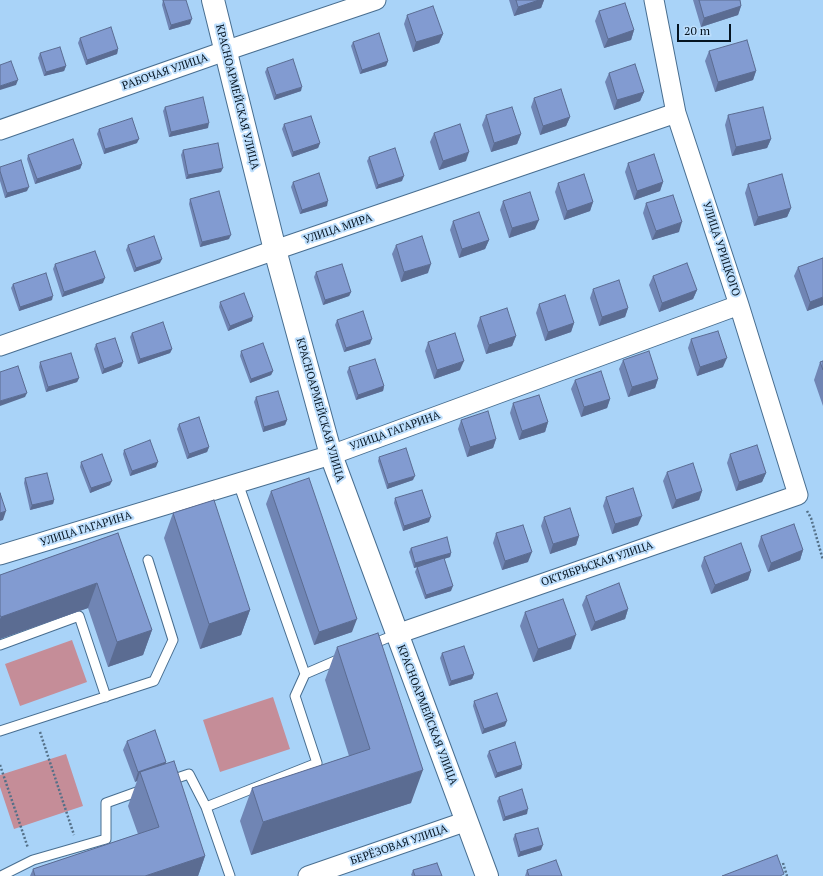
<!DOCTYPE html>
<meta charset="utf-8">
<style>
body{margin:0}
#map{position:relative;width:823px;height:876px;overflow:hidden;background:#a9d3f8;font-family:"PT Serif",serif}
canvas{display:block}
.scale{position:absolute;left:677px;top:24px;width:54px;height:18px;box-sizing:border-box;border:2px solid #051421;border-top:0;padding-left:5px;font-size:12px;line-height:14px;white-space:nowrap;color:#051421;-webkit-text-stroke:3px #bedffd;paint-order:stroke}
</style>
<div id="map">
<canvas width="823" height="876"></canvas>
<div class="scale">20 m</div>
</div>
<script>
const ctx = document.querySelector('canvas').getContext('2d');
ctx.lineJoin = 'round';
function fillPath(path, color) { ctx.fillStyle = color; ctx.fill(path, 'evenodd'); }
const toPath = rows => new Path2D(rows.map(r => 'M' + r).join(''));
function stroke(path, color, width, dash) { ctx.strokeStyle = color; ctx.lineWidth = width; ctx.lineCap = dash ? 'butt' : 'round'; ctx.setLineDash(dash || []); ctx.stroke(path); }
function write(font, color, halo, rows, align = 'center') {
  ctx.font = font + ' "PT Serif",serif'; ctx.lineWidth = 4; ctx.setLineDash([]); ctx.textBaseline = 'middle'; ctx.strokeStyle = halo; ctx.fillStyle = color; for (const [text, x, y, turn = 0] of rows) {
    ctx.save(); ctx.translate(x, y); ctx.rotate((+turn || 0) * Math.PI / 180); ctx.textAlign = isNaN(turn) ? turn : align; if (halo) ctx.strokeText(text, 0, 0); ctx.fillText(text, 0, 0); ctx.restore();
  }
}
const green = toPath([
 [72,640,87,682,20,706,5,664],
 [273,697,290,749,220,772,203,720],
 [66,754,83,806,14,829,0,787,0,775]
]);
const path = toPath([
 [807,511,811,518,823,560],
 [40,732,74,835],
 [0,765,28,848],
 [783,863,787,876]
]);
const lane = toPath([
 [238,483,305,674],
 [0,645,79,616,106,697],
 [370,645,397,634],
 [0,731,154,681,173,640,148,560],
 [168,781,189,774,206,807,230,876],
 [206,807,317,763,295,696,305,674,342,658],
 [1,876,33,860,106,839,106,803,145,789]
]);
const street = toPath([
 [0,130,225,51,376,0],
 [0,346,275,250,676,113],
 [0,555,331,455,739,305],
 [397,634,798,495,739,305,676,113,654,0],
 [308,876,467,821]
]);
const secondary = toPath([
 [213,0,275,250,331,455,487,876]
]);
const wall = toPath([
 [163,0,190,24,169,30,162,5],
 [509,0,544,0,541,8,514,16],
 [693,0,740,0,741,6,738,15,701,27],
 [599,11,634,30,631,40,604,48,595,21],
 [407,15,443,34,439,43,413,52,404,24],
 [80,38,118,49,117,54,86,65,78,43],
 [353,42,388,61,386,66,360,74,351,46],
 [709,51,756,71,753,80,715,92,705,61],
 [40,53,66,66,64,71,44,76,38,58],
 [267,68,301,91,274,100,265,72],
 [609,73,644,92,640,101,614,110,605,82],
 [534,98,570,117,566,126,540,135,531,107],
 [165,107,208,128,169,137,163,111],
 [486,115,521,134,517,144,491,152,482,125],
 [728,115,771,139,767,148,732,156,725,125],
 [284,124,320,143,318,148,292,157,282,129],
 [99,129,137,143,104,154,97,134],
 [434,133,466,161,439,170,430,142],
 [183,150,221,172,186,179,181,155],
 [28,155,82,164,80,169,35,184,27,159],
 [369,157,402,181,376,189,367,161],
 [628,163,663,182,660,191,634,200,625,172],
 [0,167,27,191,5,198,0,181],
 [293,182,327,206,300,214,291,187],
 [558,183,593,202,590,211,564,220,555,192],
 [748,184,791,208,787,217,754,226,745,193],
 [190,199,229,239,200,247,189,204],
 [503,201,535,229,509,238,500,210],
 [646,203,679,232,652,240,643,213],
 [453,221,489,240,485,249,459,258,450,230],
 [128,245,160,263,134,272,126,250],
 [396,245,428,273,401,282,392,254],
 [55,264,103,283,62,297,53,269],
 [798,267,823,305,807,311,794,276],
 [316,272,351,292,349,296,323,305,314,277],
 [653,276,697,290,693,299,659,312,649,285],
 [13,284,52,300,19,311,11,288],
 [593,289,628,308,625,317,599,326,590,298],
 [220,302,252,321,228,331,219,307],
 [539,304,574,323,571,332,545,341,536,313],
 [480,317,516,336,512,346,486,354,477,326],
 [337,320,370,344,344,352,335,325],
 [132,333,172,349,170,353,138,364,130,337],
 [691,339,723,367,697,376,688,348],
 [428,342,460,370,434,379,425,351],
 [96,344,123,362,121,367,102,374,94,349],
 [241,351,273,371,271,375,250,383,240,356],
 [623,360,658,379,655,388,628,397,619,369],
 [823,361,823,406,814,380,820,362],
 [40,362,79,378,77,382,46,392,39,367],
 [349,367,384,386,383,391,356,400,347,372],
 [575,380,610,399,607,408,581,417,571,389],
 [256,397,287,420,285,425,263,432,254,402],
 [513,403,548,422,545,432,519,440,510,413],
 [461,420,496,439,493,448,467,457,458,429],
 [179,424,209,447,207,452,187,459,177,429],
 [124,450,156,467,130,476,123,454],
 [730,454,766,473,762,482,736,491,727,463],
 [379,457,413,480,387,489,378,461],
 [81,462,110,485,90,493,80,467],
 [667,472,702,491,699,500,672,509,663,481],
 [25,478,54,500,53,504,30,510,24,483],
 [271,491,352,632,314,645,266,504],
 [606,497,638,525,612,534,603,506],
 [395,498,429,522,403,531,394,503],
 [173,513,250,610,241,635,200,649,164,538],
 [544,517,579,536,576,545,550,554,541,526],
 [118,533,152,630,143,655,108,667,88,608,0,639,0,575],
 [496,533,528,562,502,570,493,543],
 [761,536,803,550,800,560,768,572,758,546],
 [411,548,451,553,450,557,444,559,451,591,425,599,415,572,417,567,414,568,409,552],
 [704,557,751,571,748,580,711,594,701,566],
 [586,596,628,609,625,619,591,631,582,605],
 [525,612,571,649,533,662,520,626],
 [337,647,411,803,251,855,240,821,252,788,349,756,325,680],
 [442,653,474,674,472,679,449,686,440,658],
 [474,701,505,726,482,734,473,706],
 [127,741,166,762,166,764,205,856,198,876,30,876,33,869,138,834,128,806,137,781,135,782,123,750],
 [489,751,522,765,521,769,495,778,487,756],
 [499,797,527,814,503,821,497,801],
 [515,834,541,850,518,857,513,839],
 [413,870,442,876,412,876,411,875],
 [527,870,562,876,525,876]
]);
const shadedWall = toPath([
 [539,0,544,0,541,8,514,16,518,7],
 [741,6,738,15,701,27,704,18],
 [192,19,190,24,169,30,171,25],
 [634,30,631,40,604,48,608,39],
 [443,34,439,43,413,52,416,42],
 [118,49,117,54,86,65,87,60],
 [388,61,386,66,360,74,362,70],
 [66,66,64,71,44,76,46,72],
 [756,71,753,80,715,92,718,82],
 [18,80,16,85,0,90,0,86],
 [302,87,301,91,274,100,276,95],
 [644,92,640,101,614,110,617,100],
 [570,117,566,126,540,135,543,126],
 [209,123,208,128,169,137,171,132],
 [521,134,517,144,491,152,494,143],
 [139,139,137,143,104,154,105,149],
 [771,139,767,148,732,156,736,147],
 [320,143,318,148,292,157,293,152],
 [469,152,466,161,439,170,443,161],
 [82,164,80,169,35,184,37,179],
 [223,168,221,172,186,179,188,175],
 [404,176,402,181,376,189,378,185],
 [663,182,660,191,634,200,637,191],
 [29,187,27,191,5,198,7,193],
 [328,201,327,206,300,214,302,210],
 [593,202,590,211,564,220,567,211],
 [791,208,787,217,754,226,758,217],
 [539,220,535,229,509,238,512,228],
 [682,222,679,232,652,240,656,231],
 [231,235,229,239,200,247,202,242],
 [489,240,485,249,459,258,462,249],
 [162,259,160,263,134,272,136,268],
 [431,264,428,273,401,282,404,272],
 [105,278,103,283,62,297,64,292],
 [697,290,693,299,659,312,662,303],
 [351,292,349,296,323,305,325,300],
 [53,296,52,300,19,311,20,307],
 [823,297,823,305,807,311,810,302],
 [628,308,625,317,599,326,602,317],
 [253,317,252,321,228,331,230,326],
 [574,323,571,332,545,341,548,332],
 [516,336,512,346,486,354,489,345],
 [372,339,370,344,344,352,346,348],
 [172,349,170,353,138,364,140,359],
 [727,358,723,367,697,376,700,367],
 [464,361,460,370,434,379,437,370],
 [123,362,121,367,102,374,104,369],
 [273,371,271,375,250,383,251,379],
 [79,378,77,382,46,392,48,387],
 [658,379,655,388,628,397,632,387],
 [384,386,383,391,356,400,358,395],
 [27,393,25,397,0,406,0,401],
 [610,399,607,408,581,417,584,407],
 [287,420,285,425,263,432,264,427],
 [548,422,545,432,519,440,522,431],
 [496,439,493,448,467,457,470,447],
 [209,447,207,452,187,459,189,454],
 [158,462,156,467,130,476,132,471],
 [766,473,762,482,736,491,739,482],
 [415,476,413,480,387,489,388,484],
 [112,481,110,485,90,493,91,488],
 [702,491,699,500,672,509,676,500],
 [54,500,53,504,30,510,32,505],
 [6,511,3,520,0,521,0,513],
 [642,516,638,525,612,534,615,524],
 [431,517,429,522,403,531,404,526],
 [579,536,576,545,550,554,553,544],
 [803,550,800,560,768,572,771,563],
 [532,552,528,562,502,570,505,561],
 [451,553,450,557,414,568,415,563],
 [751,571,748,580,711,594,715,585],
 [97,583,88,608,0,639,0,619,1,617],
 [453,586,451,591,425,599,426,595],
 [628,609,625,619,591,631,595,622],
 [250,610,241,635,200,649,209,624],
 [357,619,352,632,314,645,319,632],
 [152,630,143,655,108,667,117,642],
 [576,635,571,649,533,662,538,649],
 [474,674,472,679,449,686,451,681],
 [507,721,505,726,482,734,484,729],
 [166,762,163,771,140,772,137,781,135,782,138,772],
 [522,765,521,769,495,778,497,773],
 [423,770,411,803,251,855,263,822],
 [528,809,527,814,503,821,505,817],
 [543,845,541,850,518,857,520,852],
 [205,856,198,876,145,876]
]);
const building = toPath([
 [163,0,186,0,192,19,171,25,163,0],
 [516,0,539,0,518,7,516,0],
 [699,0,740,0,741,6,704,18,699,0],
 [625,3,634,30,608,39,599,11,625,3],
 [433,6,443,34,416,42,407,15,433,6],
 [111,27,118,49,87,60,80,38,111,27],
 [379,33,388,61,362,70,353,42,379,33],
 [747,40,756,71,718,82,709,51,747,40],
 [60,47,66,66,46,72,40,53,60,47],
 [293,59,302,87,276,95,267,68,293,59],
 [11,61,18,80,0,86,0,65,11,61],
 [635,64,644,92,617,100,609,73,635,64],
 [561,89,570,117,543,126,534,98,561,89],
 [203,97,209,123,171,132,165,107,203,97],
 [512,107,521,134,494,143,486,115,512,107],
 [763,107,771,139,736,147,728,115,763,107],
 [311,116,320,143,293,152,284,124,311,116],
 [132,118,139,139,105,149,99,129,132,118],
 [460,124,469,152,443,161,434,133,460,124],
 [73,139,82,164,37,179,28,155,73,139],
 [218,143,223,168,188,175,183,150,218,143],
 [395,148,404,176,378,185,369,157,395,148],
 [654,154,663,182,637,191,628,163,654,154],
 [21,160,29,187,7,193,0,171,0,167,21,160],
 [319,173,328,201,302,210,293,182,319,173],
 [584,174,593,202,567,211,558,183,584,174],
 [782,174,791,208,758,217,748,184,782,174],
 [219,191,231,235,202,242,190,199,219,191],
 [530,192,539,220,512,228,503,201,530,192],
 [673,195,682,222,656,231,646,203,673,195],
 [479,212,489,240,462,249,453,221,479,212],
 [154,236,162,259,136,268,128,245,154,236],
 [422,236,431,264,404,272,396,245,422,236],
 [95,251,105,278,64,292,55,264,95,251],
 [823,258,823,297,810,302,798,267,823,258],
 [687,263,697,290,662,303,653,276,687,263],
 [342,264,351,292,325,300,316,272,342,264],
 [46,273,53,296,20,307,13,284,46,273],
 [619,280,628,308,602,317,593,289,619,280],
 [244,293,253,317,230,326,220,302,244,293],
 [565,295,574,323,548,332,539,304,565,295],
 [507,308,516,336,489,345,480,317,507,308],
 [363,311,372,339,346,348,337,320,363,311],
 [163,322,172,349,140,359,132,333,163,322],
 [718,331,727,358,700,367,691,339,718,331],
 [455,333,464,361,437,370,428,342,455,333],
 [115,338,123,362,104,369,96,344,115,338],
 [263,343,273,371,251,379,241,351,263,343],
 [649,351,658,379,632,387,623,360,649,351],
 [71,353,79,378,48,387,40,362,71,353],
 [375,359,384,386,358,395,349,367,375,359],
 [823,361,823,370,820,362,823,361],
 [18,366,27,393,0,401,0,372,18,366],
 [601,371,610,399,584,407,575,380,601,371],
 [278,391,287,420,264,427,256,397,278,391],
 [539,395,548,422,522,431,513,403,539,395],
 [488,411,496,439,470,447,461,420,488,411],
 [199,417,209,447,189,454,179,424,199,417],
 [150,440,158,462,132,471,124,450,150,440],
 [757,445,766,473,739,482,730,454,757,445],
 [406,448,415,476,388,484,379,457,406,448],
 [102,454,112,481,91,488,81,462,102,454],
 [693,463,702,491,676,500,667,472,693,463],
 [47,473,54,500,32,505,25,478,47,473],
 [309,478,357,619,319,632,271,491,309,478],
 [633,488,642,516,615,524,606,497,633,488],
 [422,490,431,517,404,526,395,498,422,490],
 [0,493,6,511,0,513,0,493],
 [214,500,250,610,209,624,173,513,214,500],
 [570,508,579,536,553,544,544,517,570,508],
 [794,524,803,550,771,563,761,536,794,524],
 [523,525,532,552,505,561,496,533,523,525],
 [118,533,152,630,117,642,97,583,1,617,0,615,0,575,118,533],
 [447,537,451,553,415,563,411,548,447,537],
 [741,543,751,571,715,585,704,557,741,543],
 [444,558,453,586,426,595,417,567,444,558],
 [619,583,628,609,595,622,586,596,619,583],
 [563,599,576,635,538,649,525,612,563,599],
 [378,633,423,770,263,822,252,788,370,749,337,647,378,633],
 [464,646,474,674,451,681,442,653,464,646],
 [497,693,507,721,484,729,474,701,497,693],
 [155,730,166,762,138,772,127,741,155,730],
 [515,742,522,765,497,773,489,751,515,742],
 [174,761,205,856,145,876,35,876,33,869,159,827,140,772,174,761],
 [522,789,528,809,505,817,499,797,522,789],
 [538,828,543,845,520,852,515,834,538,828],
 [777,855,784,874,780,876,722,876,777,855],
 [556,860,562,876,529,876,527,870,556,860],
 [437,863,442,876,415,876,413,870,437,863]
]);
const streetNames = [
 ["РАБОЧАЯ УЛИЦА",165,72,-19],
 ["КРАСНОАРМЕЙСКАЯ УЛИЦА",237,97,76],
 ["УЛИЦА МИРА",338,229,-19],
 ["УЛИЦА УРИЦКОГО",721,249,72],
 ["КРАСНОАРМЕЙСКАЯ УЛИЦА",320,410,74],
 ["УЛИЦА ГАГАРИНА",395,431,-20],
 ["УЛИЦА ГАГАРИНА",86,529,-17],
 ["ОКТЯБРЬСКАЯ УЛИЦА",597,564,-19],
 ["КРАСНОАРМЕЙСКАЯ УЛИЦА",427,715,69],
 ["БЕРЁЗОВАЯ УЛИЦА",399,845,-19]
];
fillPath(green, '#c58d98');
stroke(lane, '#486e90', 11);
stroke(street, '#486e90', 21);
stroke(secondary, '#486e90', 24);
stroke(path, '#547088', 2.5, [2, 2]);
stroke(lane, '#fff', 9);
stroke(street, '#fff', 19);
stroke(secondary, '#fff', 22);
fillPath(wall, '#7085b4');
fillPath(shadedWall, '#5b6c92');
fillPath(building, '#829bd1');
stroke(building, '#5b6c92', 1);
write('11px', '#051421', '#bedffd', streetNames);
</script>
